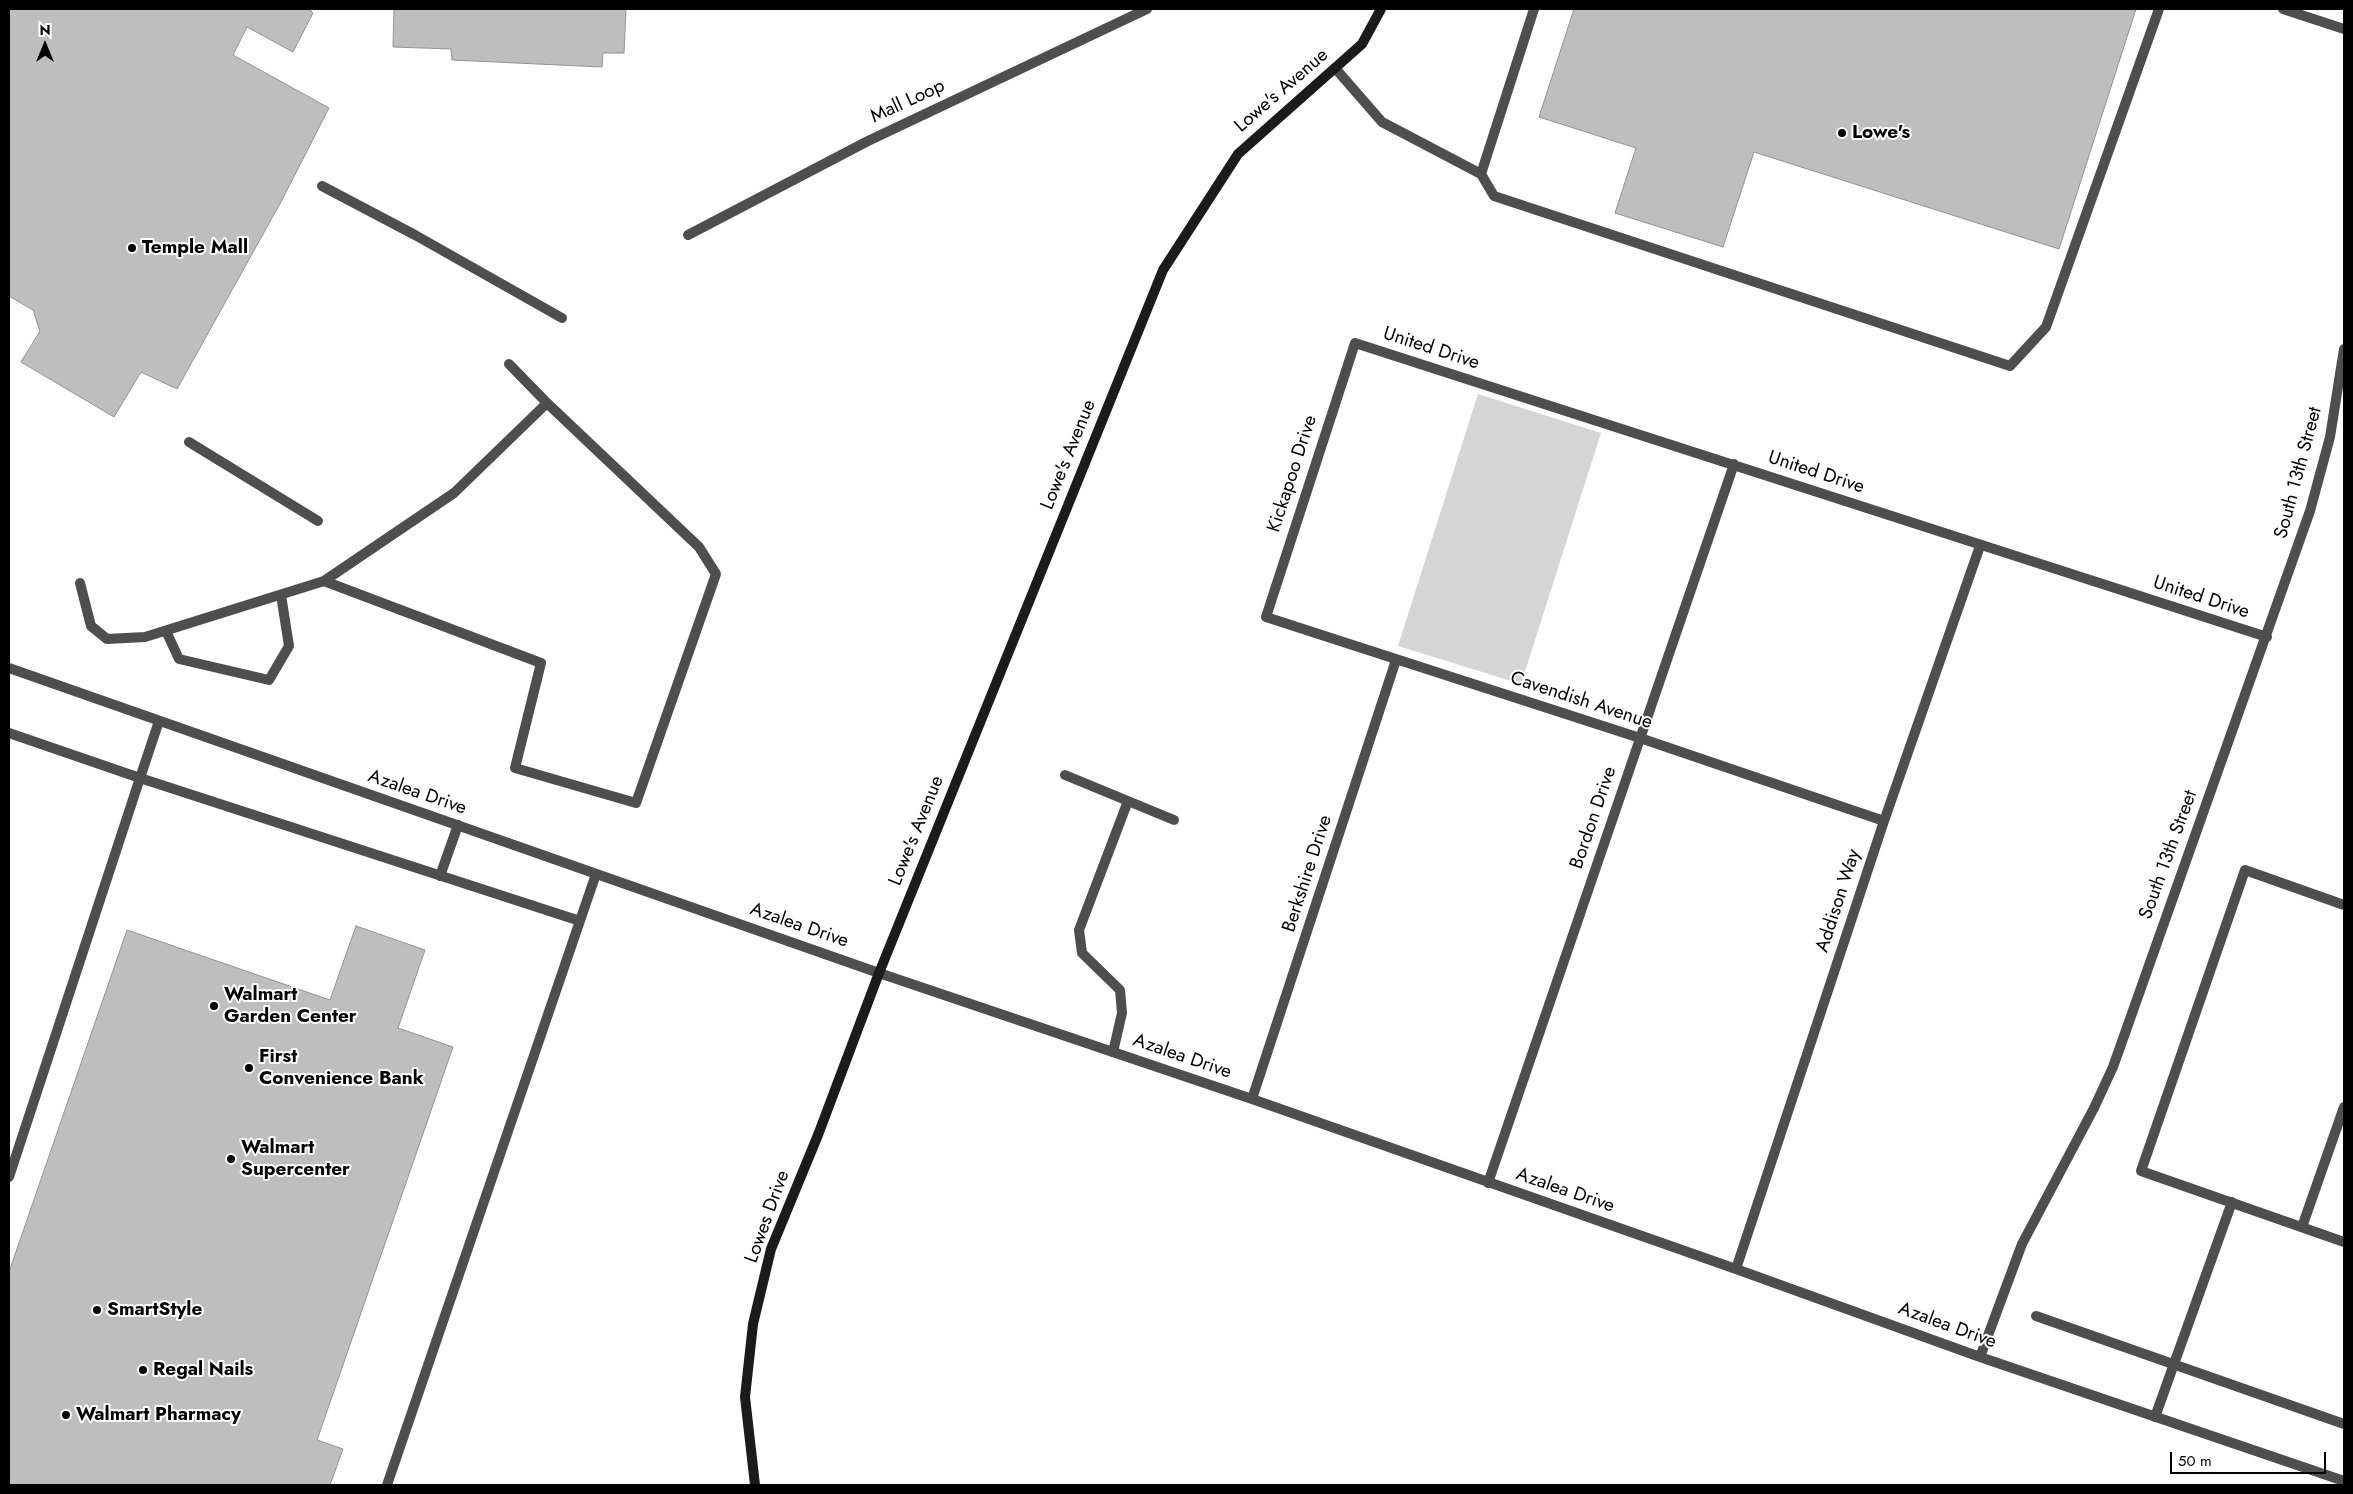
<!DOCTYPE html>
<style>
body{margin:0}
#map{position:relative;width:2353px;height:1494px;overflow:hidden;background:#fff;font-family:Jost,sans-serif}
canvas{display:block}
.frame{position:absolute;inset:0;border:10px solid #000;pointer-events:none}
.north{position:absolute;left:20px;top:20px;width:50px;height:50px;-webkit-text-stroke:4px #fff;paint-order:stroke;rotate:0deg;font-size:14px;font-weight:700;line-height:20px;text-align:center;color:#000}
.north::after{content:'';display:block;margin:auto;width:18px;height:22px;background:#000;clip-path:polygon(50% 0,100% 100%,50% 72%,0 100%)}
.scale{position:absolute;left:2170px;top:1452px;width:156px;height:22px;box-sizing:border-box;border:2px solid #000;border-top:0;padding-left:6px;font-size:15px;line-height:18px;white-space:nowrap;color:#000;-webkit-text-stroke:4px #fff;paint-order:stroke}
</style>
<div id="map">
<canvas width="2353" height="1494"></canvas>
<div class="frame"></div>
<div class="north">N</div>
<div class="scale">50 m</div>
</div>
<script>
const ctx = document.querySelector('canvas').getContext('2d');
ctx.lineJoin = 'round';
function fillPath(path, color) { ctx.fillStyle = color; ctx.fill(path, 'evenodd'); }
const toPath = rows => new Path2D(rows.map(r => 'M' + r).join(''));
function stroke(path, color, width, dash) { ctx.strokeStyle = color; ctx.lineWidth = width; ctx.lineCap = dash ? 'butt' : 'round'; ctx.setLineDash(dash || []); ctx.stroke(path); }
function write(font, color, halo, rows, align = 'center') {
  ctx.font = font + ' Jost,sans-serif'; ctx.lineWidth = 4; ctx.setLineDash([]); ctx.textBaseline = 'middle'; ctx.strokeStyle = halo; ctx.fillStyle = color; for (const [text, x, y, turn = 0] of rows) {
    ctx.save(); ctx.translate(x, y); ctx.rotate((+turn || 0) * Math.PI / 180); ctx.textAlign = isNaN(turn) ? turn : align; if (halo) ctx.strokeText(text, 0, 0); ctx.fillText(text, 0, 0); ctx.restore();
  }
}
const green = toPath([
 [1478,394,1601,433,1521,684,1398,646]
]);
const building = toPath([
 [9,9,309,9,313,13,293,52,247,27,233,55,329,108,282,200,177,389,141,372,114,417,21,362,40,331,33,310,9,296,9,9],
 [394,9,626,9,624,53,603,53,602,67,452,60,451,49,393,47,394,9],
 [1574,9,2136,9,2059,249,1754,152,1723,247,1615,213,1636,148,1539,117,1574,9],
 [356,926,425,950,398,1028,453,1047,317,1440,343,1449,330,1485,9,1485,9,1272,127,930,330,1000,356,926]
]);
const lane = toPath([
 [1534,9,1481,174,1494,196,2010,366,2046,327,2159,9],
 [2283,9,2344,29],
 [1335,68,1382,122,1481,174],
 [322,186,415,235,562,318],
 [688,235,868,141,1147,9],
 [189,442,318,521],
 [324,581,541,663,515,768,636,803,716,574,699,547,547,403],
 [80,583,91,626,107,639,145,637,324,581,454,493,547,403,509,364],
 [166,631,179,659,269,680,289,646,281,595],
 [9,733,140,778,159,721],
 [1065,775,1174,820],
 [440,876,458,825],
 [2344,905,2245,870,2141,1171,2344,1242],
 [1113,1052,1122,1013,1120,990,1082,953,1079,930,1128,801],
 [9,1177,140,778,580,921],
 [2302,1227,2344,1107],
 [2036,1316,2344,1424],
 [2155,1417,2232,1202],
 [387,1485,596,874]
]);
const street = toPath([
 [9,668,879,973,1252,1099,1736,1269,1980,1357,2344,1481],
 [1884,821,1640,738,1266,617,1355,343,2267,637],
 [1252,1099,1396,660],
 [1488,1183,1734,464],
 [1736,1269,1884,821,1980,546],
 [1980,1357,2022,1244,2094,1108,2113,1067,2310,511,2330,437,2344,349]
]);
const secondary = toPath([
 [755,1485,745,1397,753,1324,771,1249,818,1135,879,973,1163,270,1238,154,1362,44,1381,9]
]);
const markers = [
 [1842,133,5,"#000"],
 [132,248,5,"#000"],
 [214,1006,5,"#000"],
 [249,1068,5,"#000"],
 [231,1159,5,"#000"],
 [97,1310,5,"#000"],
 [143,1370,5,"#000"],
 [66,1415,5,"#000"]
];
const streetNames = [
 ["Lowe's Avenue",1282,91,-41],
 ["Mall Loop",908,102,-25],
 ["United Drive",1431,349,18],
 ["Lowe's Avenue",1069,455,-68],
 ["United Drive",1816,473,18],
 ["South 13th Street",2299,473,-75],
 ["Kickapoo Drive",1293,474,-72],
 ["United Drive",2201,598,18],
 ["Cavendish Avenue",1581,701,18],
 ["Azalea Drive",417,793,19],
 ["Bordon Drive",1594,818,-71],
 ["Lowe's Avenue",917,831,-68],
 ["South 13th Street",2169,855,-70],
 ["Berkshire Drive",1308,874,-72],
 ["Addison Way",1839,901,-72],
 ["Azalea Drive",799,926,19],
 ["Azalea Drive",1182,1057,19],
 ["Azalea Drive",1565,1191,19],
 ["Lowes Drive",768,1217,-70],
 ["Azalea Drive",1947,1326,20]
];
const poiNames = [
 ["Lowe's",1852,133],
 ["Temple Mall",142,248],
 ["Walmart",224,995],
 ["Garden Center",224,1017],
 ["First",259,1057],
 ["Convenience Bank",259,1079],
 ["Walmart",241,1148],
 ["Supercenter",241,1170],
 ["SmartStyle",107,1310],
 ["Regal Nails",153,1370],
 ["Walmart Pharmacy",76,1415]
];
fillPath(green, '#d5d5d5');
fillPath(building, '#bebebe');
stroke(building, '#929292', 1);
stroke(lane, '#4e4e4e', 10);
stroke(street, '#4e4e4e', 10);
stroke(secondary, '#1b1b1b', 10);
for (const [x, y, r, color] of markers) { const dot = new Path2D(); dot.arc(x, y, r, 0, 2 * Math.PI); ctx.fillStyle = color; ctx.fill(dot); stroke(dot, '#fff', 2); }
write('19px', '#000', '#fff', streetNames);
write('bold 19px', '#000', '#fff', poiNames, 'left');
</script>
